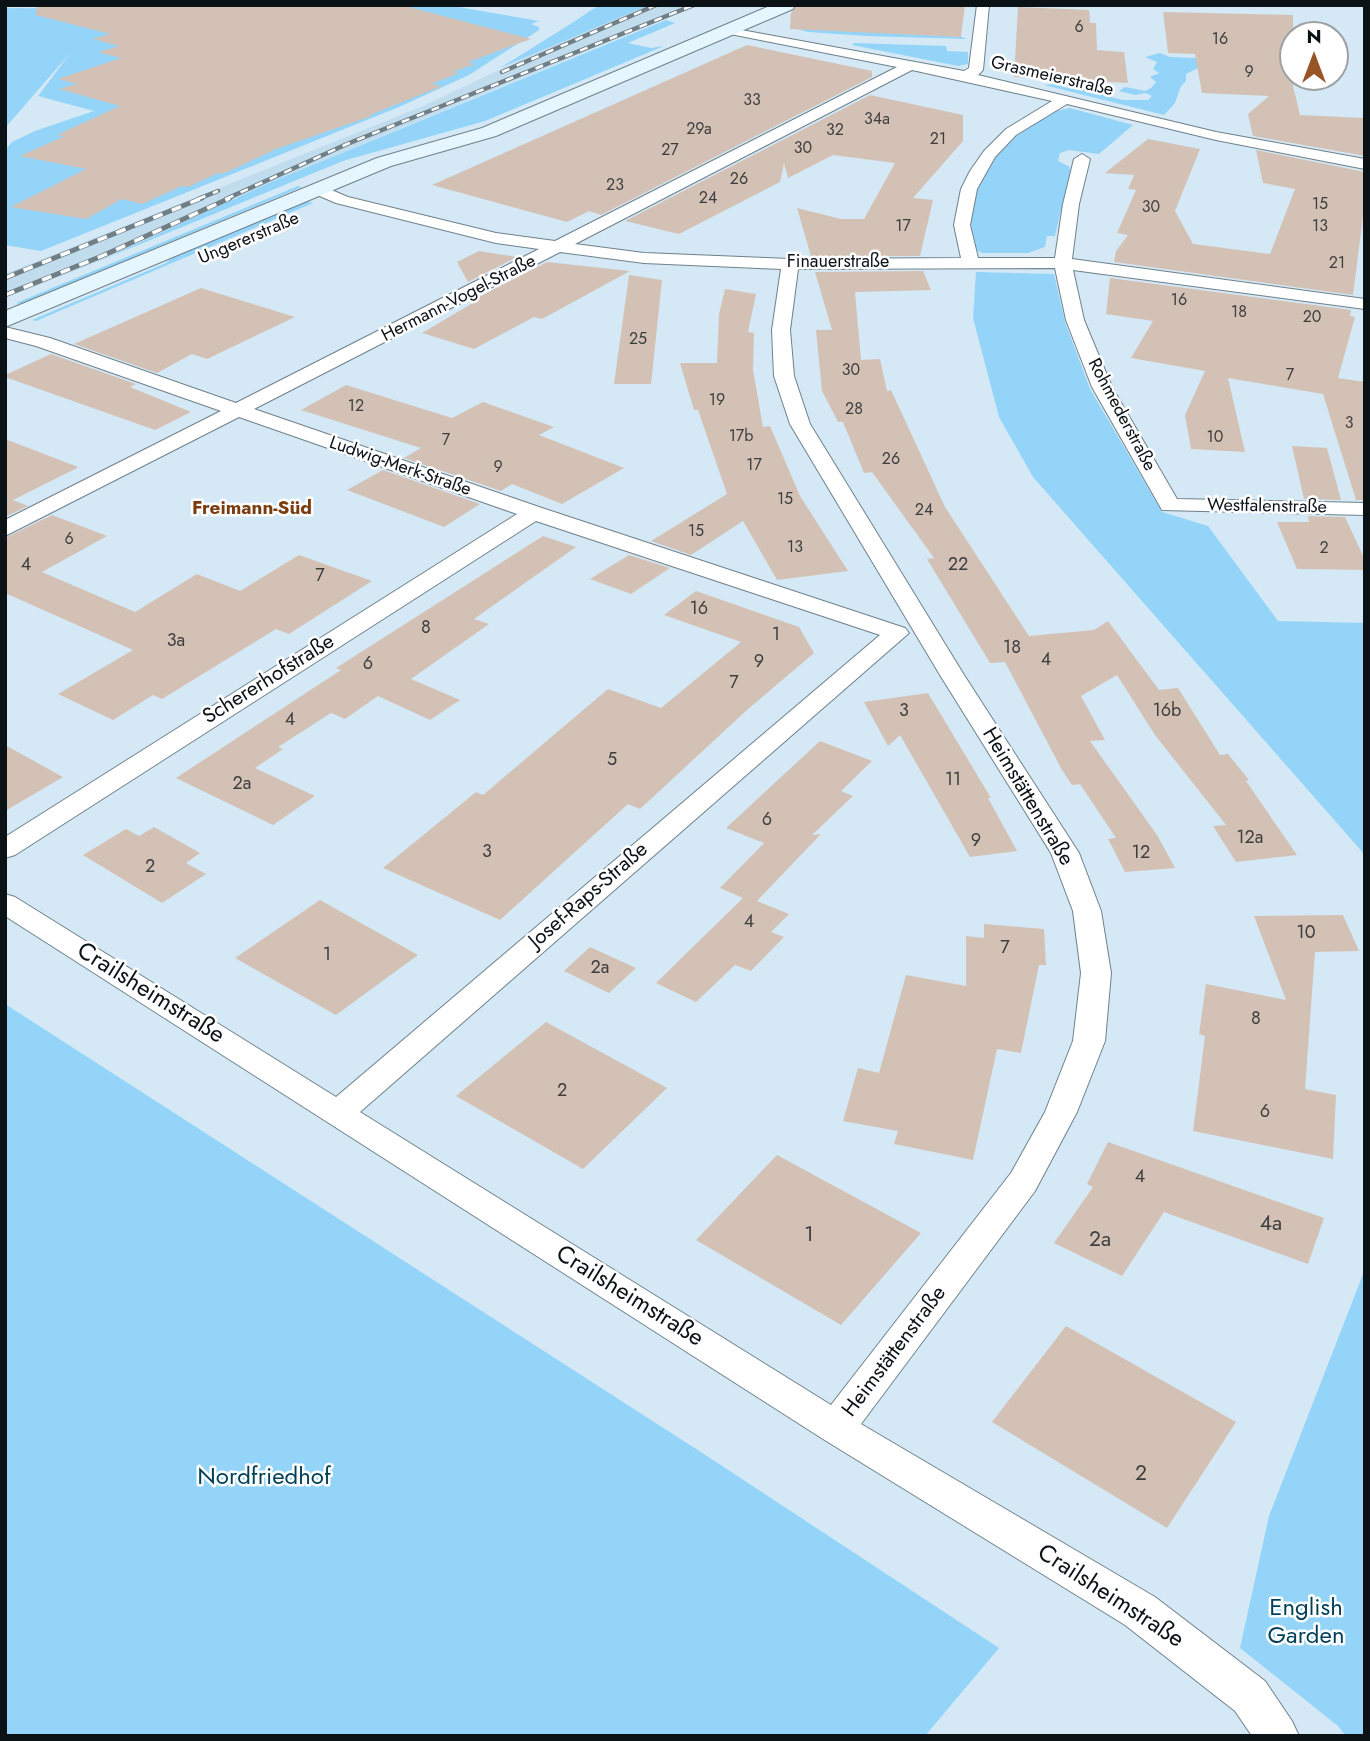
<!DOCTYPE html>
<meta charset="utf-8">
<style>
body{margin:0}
#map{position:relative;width:1370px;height:1741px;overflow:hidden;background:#d4e9f5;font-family:Jost,sans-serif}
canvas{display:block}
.frame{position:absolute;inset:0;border:7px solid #0b1216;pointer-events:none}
.north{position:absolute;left:1279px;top:21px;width:70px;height:70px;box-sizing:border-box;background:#fff;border:2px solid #9da0a2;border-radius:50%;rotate:0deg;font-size:19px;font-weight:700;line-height:28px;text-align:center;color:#0b1216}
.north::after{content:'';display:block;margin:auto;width:24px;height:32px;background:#975425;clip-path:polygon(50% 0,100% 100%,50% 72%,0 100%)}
</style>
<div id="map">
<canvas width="1370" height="1741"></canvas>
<div class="frame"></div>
<div class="north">N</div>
</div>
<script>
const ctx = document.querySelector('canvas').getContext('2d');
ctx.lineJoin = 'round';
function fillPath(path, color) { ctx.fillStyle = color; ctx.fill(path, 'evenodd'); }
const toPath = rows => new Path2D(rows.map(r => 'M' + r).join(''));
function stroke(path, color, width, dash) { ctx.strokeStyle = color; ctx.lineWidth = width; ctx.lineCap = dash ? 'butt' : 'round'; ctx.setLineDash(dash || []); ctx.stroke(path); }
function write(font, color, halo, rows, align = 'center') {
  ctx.font = font + ' Jost,sans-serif'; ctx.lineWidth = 5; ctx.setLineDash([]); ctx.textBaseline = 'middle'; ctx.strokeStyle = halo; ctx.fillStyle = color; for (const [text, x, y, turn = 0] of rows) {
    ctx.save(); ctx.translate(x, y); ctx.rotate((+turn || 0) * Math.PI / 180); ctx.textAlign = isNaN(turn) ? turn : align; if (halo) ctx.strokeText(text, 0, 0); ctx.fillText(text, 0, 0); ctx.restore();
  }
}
const built = toPath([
 [649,5,698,5,269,183,104,259,5,298,5,274,423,106,546,48]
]);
const green = toPath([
 [118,5,447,5,539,21,531,24,539,27,539,30,469,75,399,107,41,251,5,245,5,150,12,142,35,131,94,111,38,96,71,52,5,128,5,8,108,9],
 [599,5,649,5,500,68,572,23],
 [666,20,675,23,628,43,651,48,664,46,485,121,343,161,104,259,269,183],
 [790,27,962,37,967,39,867,36,808,32],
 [854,43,946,46,947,51,968,52,968,64,958,66,852,45],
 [1160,53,1170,57,1197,58,1200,67,1186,74,1186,81,1181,86,1175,103,1164,115,1044,85,1055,84,1067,88,1075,83,1085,84,1093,88,1094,93,1123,100,1148,100,1152,96,1146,93,1135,95,1119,91,1125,87,1145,91,1151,88,1156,82,1150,77,1159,73,1153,69,1157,62,1145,57],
 [1070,108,1133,125,1099,154,1069,150,1060,153,1058,161,1070,167,1070,171,1055,236,1047,236,1045,247,1028,253,982,253,976,250,971,224,973,209,978,186,988,166,1017,135,1051,112],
 [298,186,302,187,21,304,16,303],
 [307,201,313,203,36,321,32,320,166,263,175,254],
 [976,272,1054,274,1065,322,1090,389,1162,512,1208,526,1278,621,1365,623,1365,855,1033,477,999,417,973,318],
 [5,1004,710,1458,999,1648,925,1736,5,1736],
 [1365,1269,1365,1736,1346,1736,1338,1726,1240,1648,1269,1516]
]);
const building = toPath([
 [37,5,401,5,531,39,468,62,475,64,453,72,459,73,431,84,442,86,370,115,372,116,276,149,223,174,218,173,188,187,182,186,142,204,122,199,86,219,11,207,86,169,20,156,65,136,57,135,120,106,59,89,77,84,58,79,121,58,98,52,119,46,93,39,110,34,36,15],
 [797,5,965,5,961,37,790,29,791,13],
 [1018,7,1089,10,1090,23,1096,23,1097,50,1124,52,1128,83,1014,77],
 [1163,12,1293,15,1293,86,1300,115,1365,118,1365,156,1253,136,1248,114,1269,96,1202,93,1195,54,1168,53],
 [747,45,872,71,872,77,601,215,589,211,567,222,432,185],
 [870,95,963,115,963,141,913,198,933,200,920,256,811,256,797,208,841,219,864,219,895,163,833,155,788,178,784,163,780,182,679,234,625,221],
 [1148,139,1200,149,1175,211,1193,244,1270,254,1295,189,1263,183,1256,150,1365,172,1365,200,1353,295,1114,262,1116,251,1128,235,1117,233,1136,190,1128,189,1134,175,1105,173],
 [479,251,517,257,468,282,457,262],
 [547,262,630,271,542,319,534,317,474,349,422,333,478,300,477,298],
 [923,271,931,290,855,292,861,360,880,359,887,391,891,390,945,507,1029,636,1094,630,1108,621,1159,690,1178,688,1220,755,1228,754,1249,780,1246,781,1297,855,1236,862,1213,826,1226,825,1155,735,1117,675,1081,696,1105,740,1090,741,1157,835,1175,868,1125,872,1108,839,1116,838,1080,784,1072,785,1062,770,1005,662,990,663,927,559,934,558,872,472,864,473,843,422,838,422,822,391,816,330,832,330,815,272],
 [629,275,662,280,651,384,614,384],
 [1110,278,1351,310,1350,316,1355,317,1338,378,1365,382,1365,500,1356,500,1323,394,1228,378,1245,452,1191,449,1185,415,1205,371,1131,358,1153,321,1106,314],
 [201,288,295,317,207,359,192,354,157,373,74,344],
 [725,289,756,294,748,332,754,333,753,370,763,427,770,426,800,496,848,571,777,580,743,521,691,555,651,541,727,494,698,410,694,410,680,363,717,363,719,314],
 [51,354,136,384,130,387,191,412,155,430,5,377,5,375],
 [346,385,452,418,483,402,554,427,539,435,624,468,562,504,512,484,501,491,404,458,421,448,301,410],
 [5,439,78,467,77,468,13,500,28,506,5,517],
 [1292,446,1327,448,1341,500,1304,499],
 [383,470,480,504,444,527,347,490],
 [52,515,107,536,42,572,135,612,197,574,240,591,299,555,372,581,289,634,276,629,162,699,153,695,113,720,58,694,133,650,5,593,5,538],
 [1308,516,1345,517,1365,560,1365,570,1297,569,1277,522,1309,522],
 [543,536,576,547,474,619,489,624,411,679,460,700,430,720,378,696,345,719,331,713,278,747,283,749,255,768,315,796,273,825,176,778,341,670,336,668],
 [629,555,670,568,631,594,590,579],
 [696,591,799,627,814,653,747,710,640,809,628,804,500,920,383,868,476,792,483,795,608,689,661,708,741,642,664,615],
 [928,693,991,798,988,798,1017,851,970,857,900,735,888,746,864,702],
 [820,741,872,761,841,791,853,796,812,835,821,834,757,901,789,914,771,932,784,937,751,971,735,965,696,1002,656,983,743,898,720,888,764,843,726,828],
 [5,745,63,777,5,811],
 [154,827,200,853,186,863,206,874,162,903,83,855,126,829,139,836],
 [320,900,418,955,336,1015,235,958],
 [1343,915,1359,951,1315,952,1305,1089,1336,1095,1333,1159,1193,1131,1205,1036,1199,1034,1206,984,1286,1000,1254,916],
 [984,924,1044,929,1046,965,1039,965,1021,1053,997,1049,973,1160,894,1144,898,1131,843,1121,858,1068,879,1073,906,975,966,986,966,936,984,938],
 [590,947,636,968,609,993,564,971],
 [546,1022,667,1088,583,1169,456,1096],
 [1108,1142,1324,1218,1308,1264,1164,1212,1122,1276,1054,1243,1093,1187,1087,1184],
 [777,1155,921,1233,841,1325,696,1240],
 [1066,1326,1236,1422,1167,1528,992,1422]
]);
const street = toPath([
 [977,5,989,5,983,70,978,75,1216,132,1365,159,1365,169,1216,140,1067,104,1016,135,995,157,977,189,970,225,978,258,1055,258,1063,204,1074,159,1082,154,1090,159,1079,204,1072,259,1365,299,1365,309,1073,270,1084,320,1112,387,1177,499,1365,503,1365,515,1162,510,1092,387,1066,320,1055,268,798,269,790,330,794,376,810,424,964,675,1079,853,1101,911,1111,973,1105,1041,1077,1112,1035,1191,861,1424,1155,1597,1265,1681,1292,1721,1299,1736,1252,1736,1235,1711,1125,1625,823,1439,5,916,5,894,15,897,336,1097,880,635,536,521,15,855,5,858,5,837,517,514,239,417,5,536,5,520,221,411,36,346,5,338,5,327,50,338,236,403,539,249,496,243,336,203,310,192,308,189,310,186,322,186,348,197,496,233,555,241,897,67,730,34,725,33,725,27,964,71,969,68,977,5],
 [912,70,1052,101,1006,129,984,151,970,171,961,189,954,225,961,258,790,259,644,253,575,244,912,70],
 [560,252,644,263,781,269,772,330,774,376,790,424,940,675,1051,853,1073,911,1081,973,1073,1041,1045,1112,1011,1173,831,1405,360,1112,909,633,905,628,542,508,254,409,560,252]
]);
const secondary = toPath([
 [772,5,795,5,793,9,496,136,391,166,5,327,5,311,377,158,482,128,772,5]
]);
const railFar1 = toPath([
 [502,72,656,5],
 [198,199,218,191],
 [226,199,347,144,694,5]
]);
const rail = toPath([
 [5,278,202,198],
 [5,295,102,256,230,198]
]);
const farNumbernames = [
 ["6",1079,28],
 ["16",1220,40],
 ["9",1249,73],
 ["33",752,101],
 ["34a",877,120],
 ["29a",699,130],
 ["32",835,131],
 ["21",938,140],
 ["30",803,149],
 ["27",670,151],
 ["26",739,180],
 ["23",615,186],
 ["24",708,199],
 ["15",1320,205],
 ["30",1151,208],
 ["17",903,227],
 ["13",1320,227],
 ["21",1337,264],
 ["16",1179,301],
 ["18",1239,313],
 ["20",1312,318],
 ["25",638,340],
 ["30",851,371],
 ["7",1290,376],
 ["19",717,401],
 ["12",356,407],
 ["28",854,410],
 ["3",1349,424],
 ["17b",741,437],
 ["10",1215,438],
 ["7",446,441],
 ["26",891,460],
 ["17",754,466],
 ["9",498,468],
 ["15",785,500],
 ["24",924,511],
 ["15",696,532],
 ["6",69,540],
 ["13",795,548],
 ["2",1324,549]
];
const farStreetnames = [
 ["Grasmeierstraße",1052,77,13],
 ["Ungererstraße",249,239,-23],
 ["Finauerstraße",838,263],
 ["Hermann-Vogel-Straße",459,299,-27],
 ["Rohmederstraße",1121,415,62],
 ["Ludwig-Merk-Straße",400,467,19],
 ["Westfalenstraße",1267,507,1]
];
const numberNames = [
 ["4",26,566],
 ["22",958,566],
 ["7",320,577],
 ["16",699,610],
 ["8",426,629],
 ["1",776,636],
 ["3a",176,642],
 ["18",1012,649],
 ["4",1046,661],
 ["9",759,663],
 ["6",368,665],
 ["7",734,684],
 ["3",904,712],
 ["16b",1167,712],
 ["4",290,721],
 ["5",612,761],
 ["11",953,781],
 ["2a",242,785],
 ["6",767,821],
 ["12a",1250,839],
 ["9",976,842],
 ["3",487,853],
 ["12",1141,854],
 ["2",150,868],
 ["4",749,923],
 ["10",1306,934],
 ["7",1005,949],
 ["1",327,956],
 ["2a",600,969],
 ["8",1256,1020],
 ["2",562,1092],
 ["6",1265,1113],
 ["4",1140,1178]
];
const farNeighbourhoodnames = [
 ["Freimann-Süd",252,509]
];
const streetNames = [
 ["Schererhofstraße",269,680,-32],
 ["Heimstättenstraße",1027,797,59],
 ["Josef-Raps-Straße",589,896,-41],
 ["Heimstättenstraße",895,1352,-53]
];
const nearNumbernames = [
 ["4a",1271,1225],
 ["1",809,1236],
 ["2a",1100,1241],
 ["2",1141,1475]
];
const nearStreetnames = [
 ["Crailsheimstraße",150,994,32],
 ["Crailsheimstraße",629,1297,32],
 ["Crailsheimstraße",1110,1597,33]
];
const nearParknames = [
 ["Nordfriedhof",264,1478],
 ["English",1306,1609],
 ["Garden",1306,1637]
];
fillPath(built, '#c1dded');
fillPath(green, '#93d4f8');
fillPath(building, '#d4c1b5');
stroke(street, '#6e818b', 2);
stroke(secondary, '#6e818b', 2);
fillPath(street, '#fff');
fillPath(secondary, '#e6f6ff');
stroke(railFar1, '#707e86', 4.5);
stroke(rail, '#707e86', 5);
stroke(railFar1, '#fff', 2.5, [8]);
stroke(rail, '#fff', 3.5, [10]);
write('16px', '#3d3e3e', null, farNumbernames);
write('18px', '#0b1216', '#fff', farStreetnames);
write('18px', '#3d3e3e', null, numberNames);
write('bold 19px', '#793d10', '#fff', farNeighbourhoodnames);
write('21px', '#0b1216', '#fff', streetNames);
write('21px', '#3d3e3e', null, nearNumbernames);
write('24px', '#0b1216', '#fff', nearStreetnames);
write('24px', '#003f59', '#fff', nearParknames);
</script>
